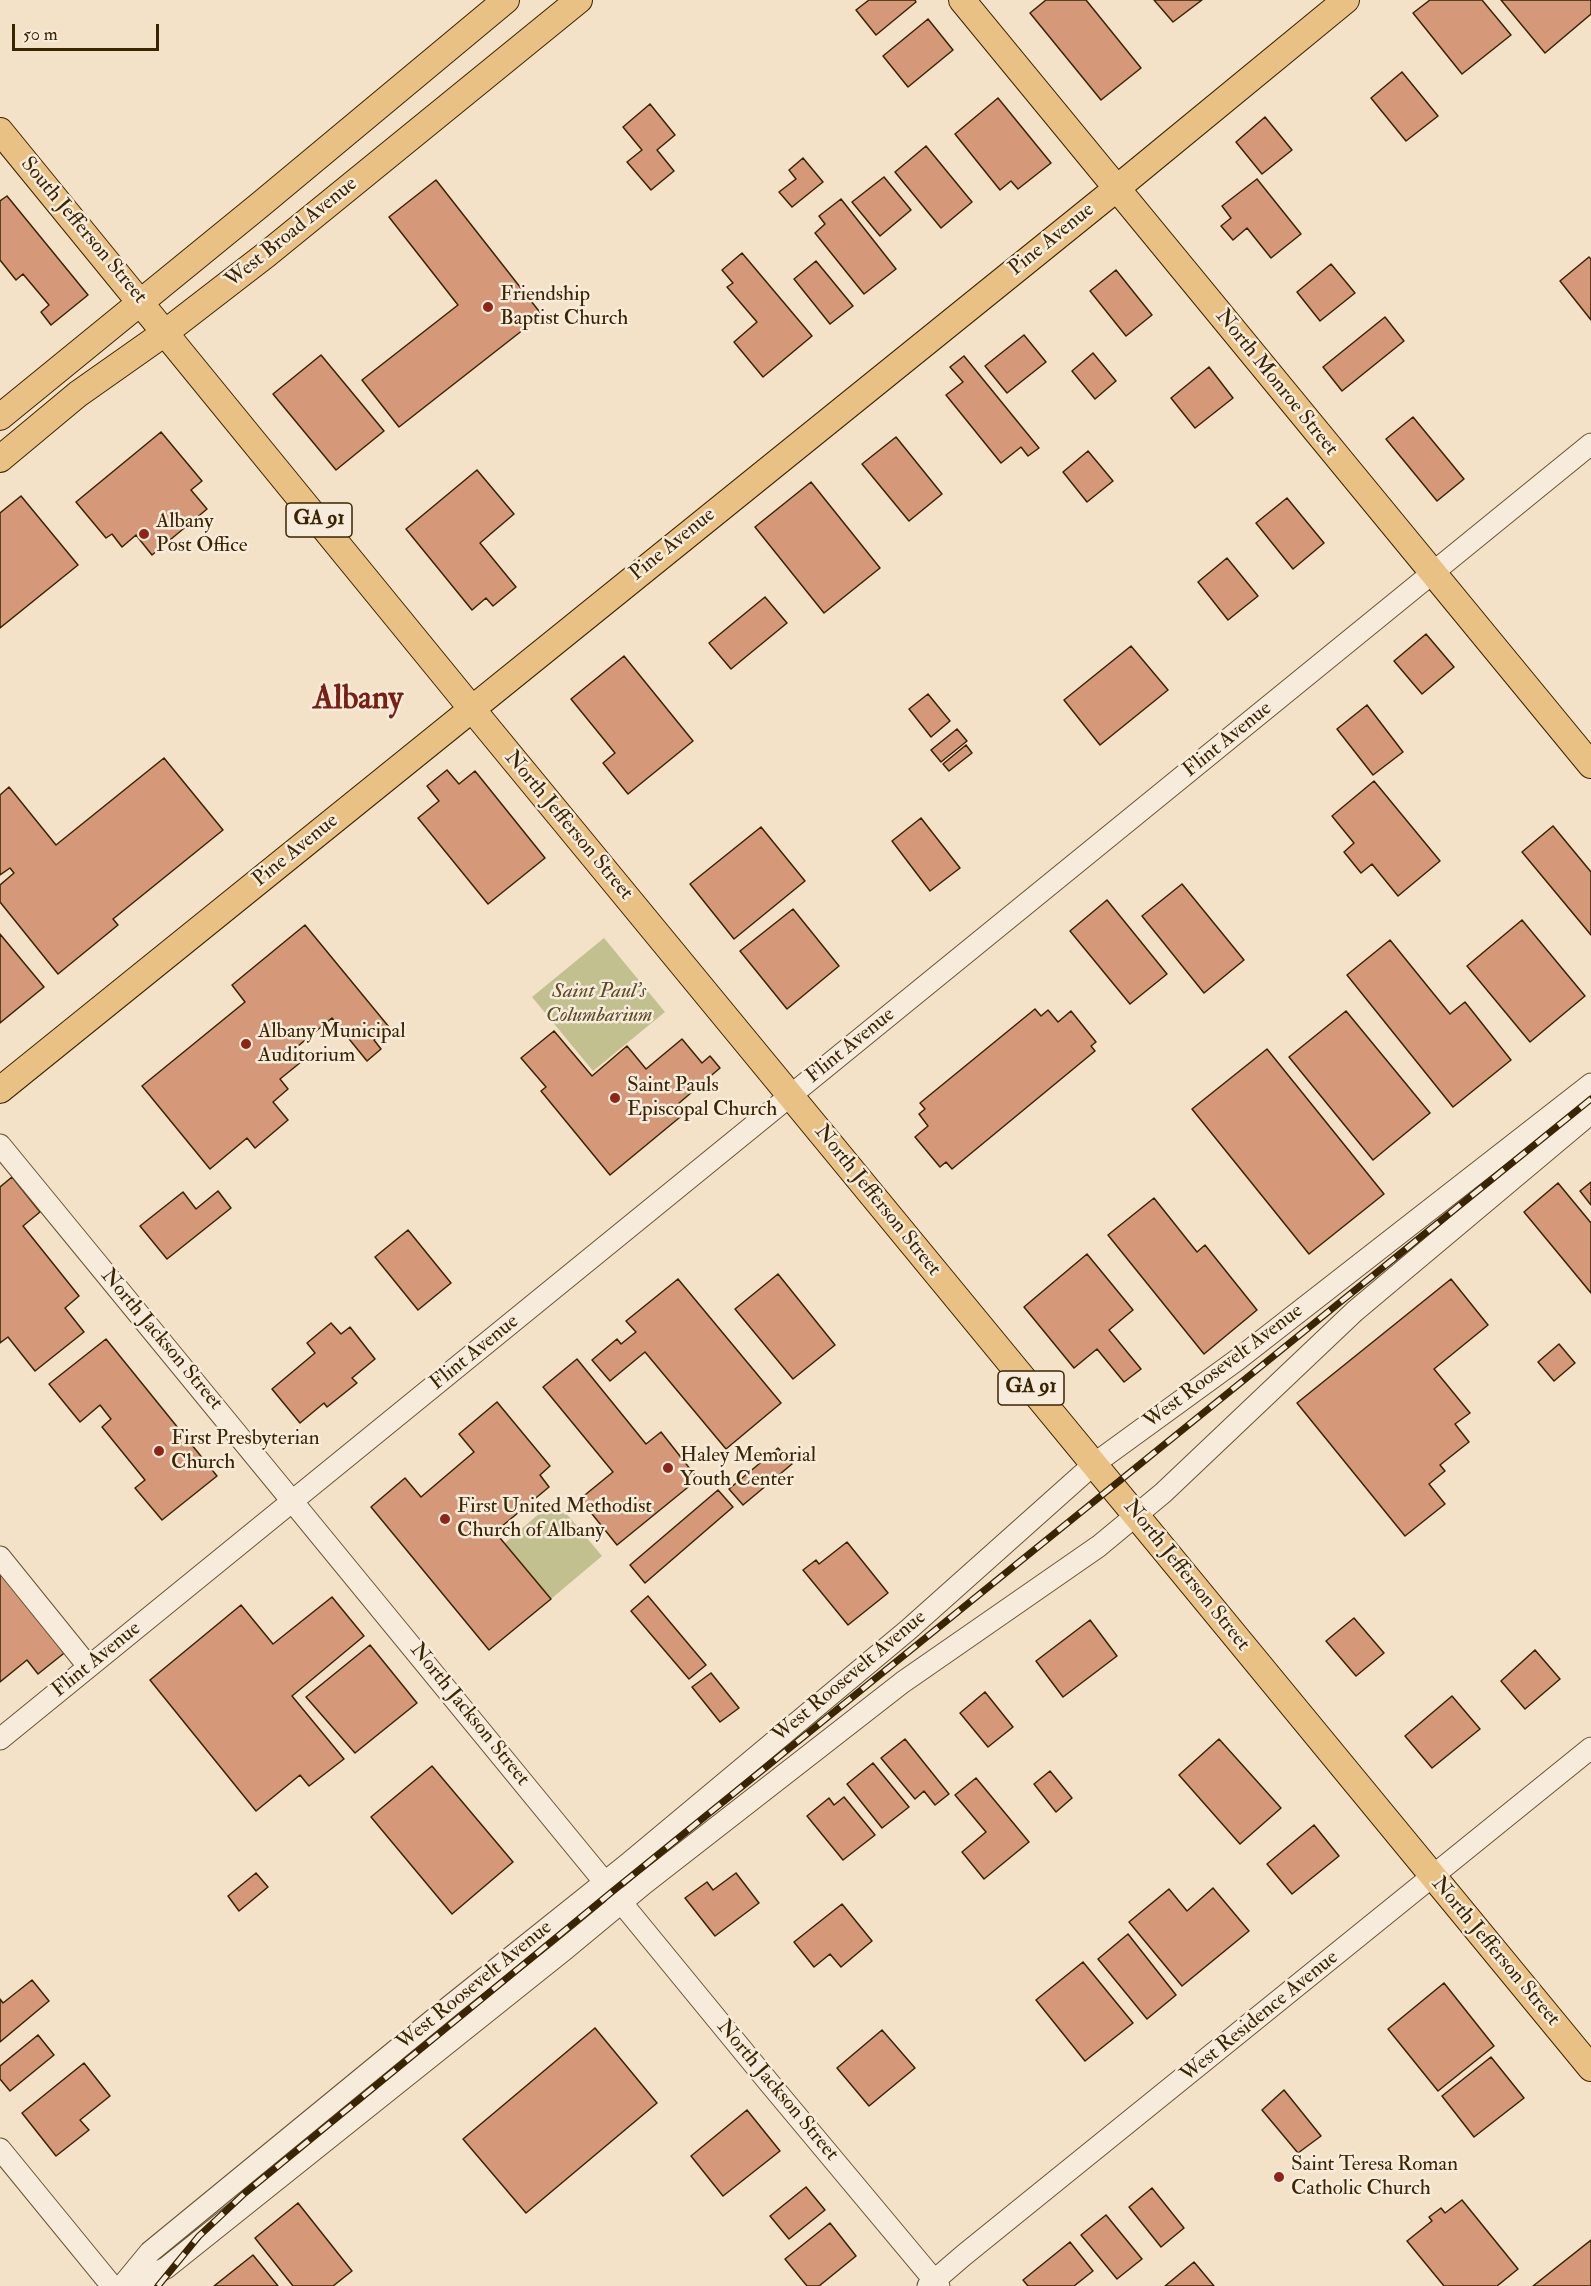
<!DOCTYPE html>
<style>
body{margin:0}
#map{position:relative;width:1591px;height:2286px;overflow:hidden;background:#f3e2c7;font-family:"IM FELL Double Pica",serif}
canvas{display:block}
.scale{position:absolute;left:12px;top:24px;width:147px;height:27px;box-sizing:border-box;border:3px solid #3a2502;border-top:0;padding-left:8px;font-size:18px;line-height:21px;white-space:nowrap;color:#3a2502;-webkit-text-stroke:4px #f7ecdb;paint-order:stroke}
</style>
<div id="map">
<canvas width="1591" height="2286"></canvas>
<div class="scale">50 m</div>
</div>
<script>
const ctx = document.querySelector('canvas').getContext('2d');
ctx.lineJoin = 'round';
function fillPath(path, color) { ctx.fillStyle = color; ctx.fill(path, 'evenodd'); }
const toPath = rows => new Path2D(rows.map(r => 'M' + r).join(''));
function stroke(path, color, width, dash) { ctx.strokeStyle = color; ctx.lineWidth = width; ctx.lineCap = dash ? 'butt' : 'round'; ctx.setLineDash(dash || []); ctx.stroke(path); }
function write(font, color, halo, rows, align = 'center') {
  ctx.font = font + ' "IM FELL Double Pica",serif'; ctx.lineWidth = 5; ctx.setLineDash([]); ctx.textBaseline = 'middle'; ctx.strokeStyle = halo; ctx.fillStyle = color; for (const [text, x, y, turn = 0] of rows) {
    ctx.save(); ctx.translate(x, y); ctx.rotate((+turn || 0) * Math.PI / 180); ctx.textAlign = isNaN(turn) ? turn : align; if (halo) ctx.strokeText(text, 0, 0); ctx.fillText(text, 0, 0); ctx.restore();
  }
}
const green = toPath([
 [604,938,665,1012,593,1071,532,997],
 [555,1500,602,1556,551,1599,505,1543]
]);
const building = toPath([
 [869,0,915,0,916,2,876,35,856,10,869,0],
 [1046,0,1086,0,1141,68,1101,100,1030,13,1046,0],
 [1154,0,1202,0,1173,22,1154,0],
 [1430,0,1482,0,1511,35,1462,74,1413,13,1430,0],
 [1501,0,1591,0,1591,14,1545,53,1501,0],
 [928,19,953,50,908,87,883,56,928,19],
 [1402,72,1438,116,1406,141,1371,98,1402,72],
 [998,98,1051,163,1018,189,1011,181,1000,190,955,134,998,98],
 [650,104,675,135,657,150,674,171,651,190,627,162,642,150,623,127,650,104],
 [1265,117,1292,150,1262,174,1236,142,1265,117],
 [926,146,972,202,941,228,895,172,926,146],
 [803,158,823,182,792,207,779,192,796,179,789,170,803,158],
 [884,177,911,210,880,236,852,202,884,177],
 [1257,179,1301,234,1271,258,1247,228,1233,240,1221,226,1231,218,1222,206,1257,179],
 [436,180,542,315,399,427,362,380,458,305,389,217,436,180],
 [7,196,88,295,51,325,41,312,49,305,23,274,16,280,0,260,0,201,7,196],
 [841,199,896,269,864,294,815,233,825,224,819,216,841,199],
 [742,253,812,336,763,377,734,342,757,322,727,287,733,283,722,270,742,253],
 [1589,257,1591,259,1591,320,1560,281,1589,257],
 [816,261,853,306,830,324,794,279,816,261],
 [1331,264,1355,293,1320,321,1297,292,1331,264],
 [1116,270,1152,315,1126,336,1090,291,1116,270],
 [1385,317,1404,341,1342,391,1323,367,1385,317],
 [1024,335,1046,362,1007,393,985,366,1024,335],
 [1093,353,1116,381,1095,399,1072,371,1093,353],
 [321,355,384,431,336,470,273,394,321,355],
 [964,356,1039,448,1028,456,1021,447,1001,463,946,395,963,382,950,367,964,356],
 [1209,367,1233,398,1195,428,1171,398,1209,367],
 [1413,417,1464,479,1437,501,1386,439,1413,417],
 [161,432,202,481,191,490,207,509,152,555,136,535,122,547,112,534,106,538,76,502,161,432],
 [896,437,942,494,909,521,862,464,896,437],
 [1088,451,1113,481,1087,502,1063,472,1088,451],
 [477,470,514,514,480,543,516,587,493,606,486,598,472,610,406,529,477,470],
 [811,482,880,568,824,613,755,527,811,482],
 [21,496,78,565,0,628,0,513,21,496],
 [1287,498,1324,543,1293,569,1256,523,1287,498],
 [1227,558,1258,596,1228,620,1198,582,1227,558],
 [765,597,787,623,731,669,709,643,765,597],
 [1426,634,1454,667,1422,694,1394,661,1426,634],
 [1131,646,1168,690,1100,745,1064,700,1131,646],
 [624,656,693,741,628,794,603,763,615,753,571,699,624,656],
 [928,694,950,721,931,737,909,709,928,694],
 [1367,705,1403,752,1373,775,1337,729,1367,705],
 [957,729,967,741,941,762,931,750,957,729],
 [966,745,972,753,949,771,943,764,966,745],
 [164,758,223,830,113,919,118,925,58,974,0,902,0,885,14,873,10,868,0,875,0,795,9,787,56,845,164,758],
 [447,770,459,784,475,771,545,858,488,904,418,818,439,801,427,786,447,770],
 [1374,781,1440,861,1398,896,1372,864,1361,873,1344,852,1354,843,1332,816,1374,781],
 [921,818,960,868,930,891,892,841,921,818],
 [1553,826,1591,872,1591,935,1522,852,1553,826],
 [761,827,805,881,734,939,690,884,761,827],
 [1182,884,1244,960,1204,993,1142,916,1182,884],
 [1107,900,1167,974,1130,1004,1070,931,1107,900],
 [793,909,839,966,787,1009,740,951,793,909],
 [1522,920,1585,996,1530,1042,1467,966,1522,920],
 [305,925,389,1027,374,1040,381,1049,367,1061,332,1018,292,1051,301,1062,280,1079,288,1089,273,1102,288,1120,255,1148,247,1138,210,1169,142,1086,245,1002,232,985,305,925],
 [0,934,44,987,0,1023,0,934],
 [1390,940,1450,1014,1465,1002,1511,1060,1453,1107,1347,975,1390,940],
 [1035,1009,1041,1016,1048,1010,1058,1022,1071,1011,1096,1042,1091,1046,1095,1051,952,1169,946,1162,940,1167,915,1137,928,1126,919,1114,925,1109,920,1103,1035,1009],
 [1346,1011,1430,1113,1373,1160,1289,1057,1346,1011],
 [554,1031,592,1076,627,1046,646,1069,682,1039,702,1063,710,1056,720,1068,678,1104,685,1113,610,1175,541,1091,546,1087,521,1058,554,1031],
 [1267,1049,1384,1194,1309,1254,1192,1109,1267,1049],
 [12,1177,40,1212,23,1226,79,1296,65,1308,84,1332,35,1371,8,1337,0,1343,0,1187,12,1177],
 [1591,1182,1591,1205,1580,1191,1591,1182],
 [1558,1183,1591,1223,1591,1293,1524,1212,1558,1183],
 [218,1191,231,1208,167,1259,140,1226,183,1192,196,1209,218,1191],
 [1154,1198,1197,1252,1205,1245,1257,1310,1204,1354,1108,1235,1154,1198],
 [408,1230,451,1283,418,1310,375,1257,408,1230],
 [1087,1254,1133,1310,1109,1330,1141,1369,1124,1382,1097,1349,1074,1368,1024,1307,1087,1254],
 [778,1274,835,1345,793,1379,735,1309,778,1274],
 [678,1279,781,1403,726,1449,645,1352,610,1381,592,1360,617,1339,621,1344,636,1332,626,1321,678,1279],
 [1451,1279,1488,1325,1434,1369,1470,1413,1455,1424,1469,1442,1440,1465,1445,1471,1429,1484,1445,1504,1405,1536,1297,1403,1451,1279],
 [331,1323,341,1334,350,1327,375,1359,352,1378,357,1383,327,1407,324,1403,300,1423,272,1389,315,1353,307,1343,331,1323],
 [106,1339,217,1476,162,1520,135,1488,145,1480,102,1427,111,1419,100,1405,80,1422,49,1384,106,1339],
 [1559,1344,1575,1363,1554,1381,1538,1362,1559,1344],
 [577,1359,646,1444,661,1432,698,1479,617,1545,580,1499,613,1472,543,1387,577,1359],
 [497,1402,550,1466,540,1475,549,1487,495,1532,551,1599,489,1650,371,1507,405,1478,421,1497,474,1452,459,1434,497,1402],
 [778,1448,792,1464,743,1505,729,1489,778,1448],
 [718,1490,733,1507,645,1583,630,1565,718,1490],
 [847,1542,888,1593,848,1625,803,1570,816,1560,819,1564,847,1542],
 [0,1567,68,1650,38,1674,27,1660,0,1682,0,1567],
 [648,1596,706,1665,689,1679,631,1611,648,1596],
 [332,1597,364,1636,292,1696,344,1759,309,1786,300,1775,256,1811,150,1680,241,1605,273,1644,332,1597],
 [1354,1618,1384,1653,1356,1676,1326,1641,1354,1618],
 [1090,1620,1117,1656,1063,1697,1036,1661,1090,1620],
 [370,1645,417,1703,355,1753,306,1697,370,1645],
 [1535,1650,1560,1679,1525,1709,1501,1681,1535,1650],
 [711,1673,739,1708,720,1722,692,1687,711,1673],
 [985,1692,1013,1727,988,1747,960,1713,985,1692],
 [1452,1696,1480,1729,1432,1768,1405,1736,1452,1696],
 [905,1739,949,1794,935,1805,924,1791,915,1799,881,1758,905,1739],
 [1219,1739,1281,1808,1240,1844,1179,1775,1219,1739],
 [873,1763,909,1807,882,1828,847,1784,873,1763],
 [432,1766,513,1862,452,1914,371,1817,432,1766],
 [1050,1771,1072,1798,1056,1812,1034,1784,1050,1771],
 [976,1778,1029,1842,984,1879,962,1852,986,1832,955,1795,976,1778],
 [844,1797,875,1835,843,1860,807,1816,829,1798,834,1805,844,1797],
 [1314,1825,1339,1856,1292,1894,1267,1864,1314,1825],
 [256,1873,268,1887,239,1911,228,1896,256,1873],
 [736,1873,759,1903,715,1936,685,1898,707,1882,713,1890,736,1873],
 [1213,1888,1249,1931,1182,1986,1129,1922,1169,1889,1187,1911,1213,1888],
 [842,1904,872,1941,841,1967,830,1954,814,1967,794,1942,842,1904],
 [1128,1934,1176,1995,1147,2019,1098,1959,1128,1934],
 [1083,1962,1133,2023,1085,2061,1036,2000,1083,1962],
 [32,1980,49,2001,0,2042,0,1999,3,2003,32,1980],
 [1444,1983,1494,2046,1438,2091,1388,2029,1444,1983],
 [595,2028,657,2103,526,2213,463,2139,595,2028],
 [882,2030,915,2068,869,2106,837,2068,882,2030],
 [38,2035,54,2055,10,2091,0,2079,0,2066,38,2035],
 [1491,2057,1524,2098,1474,2137,1442,2096,1491,2057],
 [84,2063,110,2096,80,2120,89,2130,56,2156,22,2113,84,2063],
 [1284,2090,1321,2136,1298,2153,1262,2110,1284,2090],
 [747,2110,780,2151,723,2196,691,2156,747,2110],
 [806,2187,825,2210,789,2239,770,2216,806,2187],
 [1152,2188,1184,2228,1161,2247,1129,2207,1152,2188],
 [1462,2200,1518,2269,1497,2286,1444,2286,1407,2241,1432,2221,1429,2217,1441,2208,1445,2213,1462,2200],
 [298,2203,352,2271,333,2286,293,2286,255,2238,298,2203],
 [1106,2215,1142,2259,1117,2279,1081,2235,1106,2215],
 [830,2223,856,2256,819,2286,807,2286,785,2259,830,2223],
 [1591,2240,1591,2286,1533,2286,1591,2240],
 [1070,2242,1093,2271,1074,2286,1028,2286,1023,2280,1070,2242],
 [253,2255,278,2286,214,2286,253,2255],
 [1194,2262,1214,2286,1165,2286,1194,2262]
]);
const minor = toPath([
 [0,1145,771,2085,939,2286],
 [0,1557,88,1666],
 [0,1739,1591,444],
 [0,2149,112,2286],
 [122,2286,150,2252,450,2006,629,1863,908,1630,1094,1464,1237,1360,1591,1084],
 [130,2286,166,2268,564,1950,645,1883,903,1682,1099,1546,1163,1493,1355,1311,1591,1113],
 [928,2286,964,2255,1591,1748]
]);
const major = toPath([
 [962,0,1591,765],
 [0,131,472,709,1591,2068],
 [0,417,261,204,506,0],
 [0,459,78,394,166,332,267,254,579,0],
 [0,1090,1116,189,1346,0]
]);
const rail = toPath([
 [158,2286,199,2236,245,2193,613,1891,1591,1099]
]);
const markers = [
 [488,307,6,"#8f2418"],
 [144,534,6,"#8f2418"],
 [246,1044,6,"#8f2418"],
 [615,1098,6,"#8f2418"],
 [159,1451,6,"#8f2418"],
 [668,1468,6,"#8f2418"],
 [445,1519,6,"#8f2418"],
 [1279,2177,6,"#8f2418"]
];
const shields = [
 [319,520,66],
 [1031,1388,66]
];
const shieldNames = [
 ["GA 91",319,520],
 ["GA 91",1031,1388]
];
const streetNames = [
 ["South Jefferson Street",83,231,50],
 ["West Broad Avenue",292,233,-39],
 ["Pine Avenue",1052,240,-39],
 ["North Monroe Street",1276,383,51],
 ["Pine Avenue",673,545,-39],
 ["Flint Avenue",1228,740,-39],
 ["North Jefferson Street",568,826,50],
 ["Pine Avenue",296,851,-39],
 ["Flint Avenue",851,1046,-39],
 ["North Jefferson Street",877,1201,51],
 ["North Jackson Street",161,1340,50],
 ["Flint Avenue",475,1353,-39],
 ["West Roosevelt Avenue",1224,1367,-37],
 ["North Jefferson Street",1186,1576,51],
 ["Flint Avenue",97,1660,-39],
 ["West Roosevelt Avenue",850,1677,-40],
 ["North Jackson Street",469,1715,51],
 ["North Jefferson Street",1495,1952,50],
 ["West Roosevelt Avenue",475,1986,-39],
 ["West Residence Avenue",1260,2017,-39],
 ["North Jackson Street",777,2091,50]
];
const poiNames = [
 ["Friendship",500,295],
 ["Baptist Church",500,319],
 ["Albany",156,522],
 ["Post Office",156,546],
 ["Albany Municipal",258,1032],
 ["Auditorium",258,1056],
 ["Saint Pauls",627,1086],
 ["Episcopal Church",627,1110],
 ["First Presbyterian",171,1439],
 ["Church",171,1463],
 ["Haley Memorial",680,1456],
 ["Youth Center",680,1480],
 ["First United Methodist",457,1507],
 ["Church of Albany",457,1531],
 ["Saint Teresa Roman",1291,2165],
 ["Catholic Church",1291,2189]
];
const parkNames = [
 ["Saint Paul's",599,992],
 ["Columbarium",599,1016]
];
const townNames = [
 ["Albany",358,701]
];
fillPath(green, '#c3c090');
fillPath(building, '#d59979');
stroke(building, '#3a2502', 1.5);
stroke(minor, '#685433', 23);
stroke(major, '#3a2502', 28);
stroke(minor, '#f7ecdb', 21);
stroke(major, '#eac184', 26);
stroke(rail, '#3a2502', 7);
stroke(rail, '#f7ecdb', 4.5, [14]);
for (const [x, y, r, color] of markers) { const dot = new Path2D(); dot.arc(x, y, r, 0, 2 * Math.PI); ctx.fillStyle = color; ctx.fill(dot); stroke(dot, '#f7ecdb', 2); }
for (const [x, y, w] of shields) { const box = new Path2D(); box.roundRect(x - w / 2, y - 17, w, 34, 4.5); ctx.fillStyle = '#f7ecdb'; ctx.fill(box); stroke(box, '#3a2502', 1.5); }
write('bold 20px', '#3a2502', null, shieldNames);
write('21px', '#3a2502', '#f7ecdb', streetNames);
write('21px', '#3a2502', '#f7ecdb', poiNames, 'left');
write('italic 21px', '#5c4c26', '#f7ecdb', parkNames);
write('bold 33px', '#7a1f14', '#f7ecdb', townNames);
</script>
